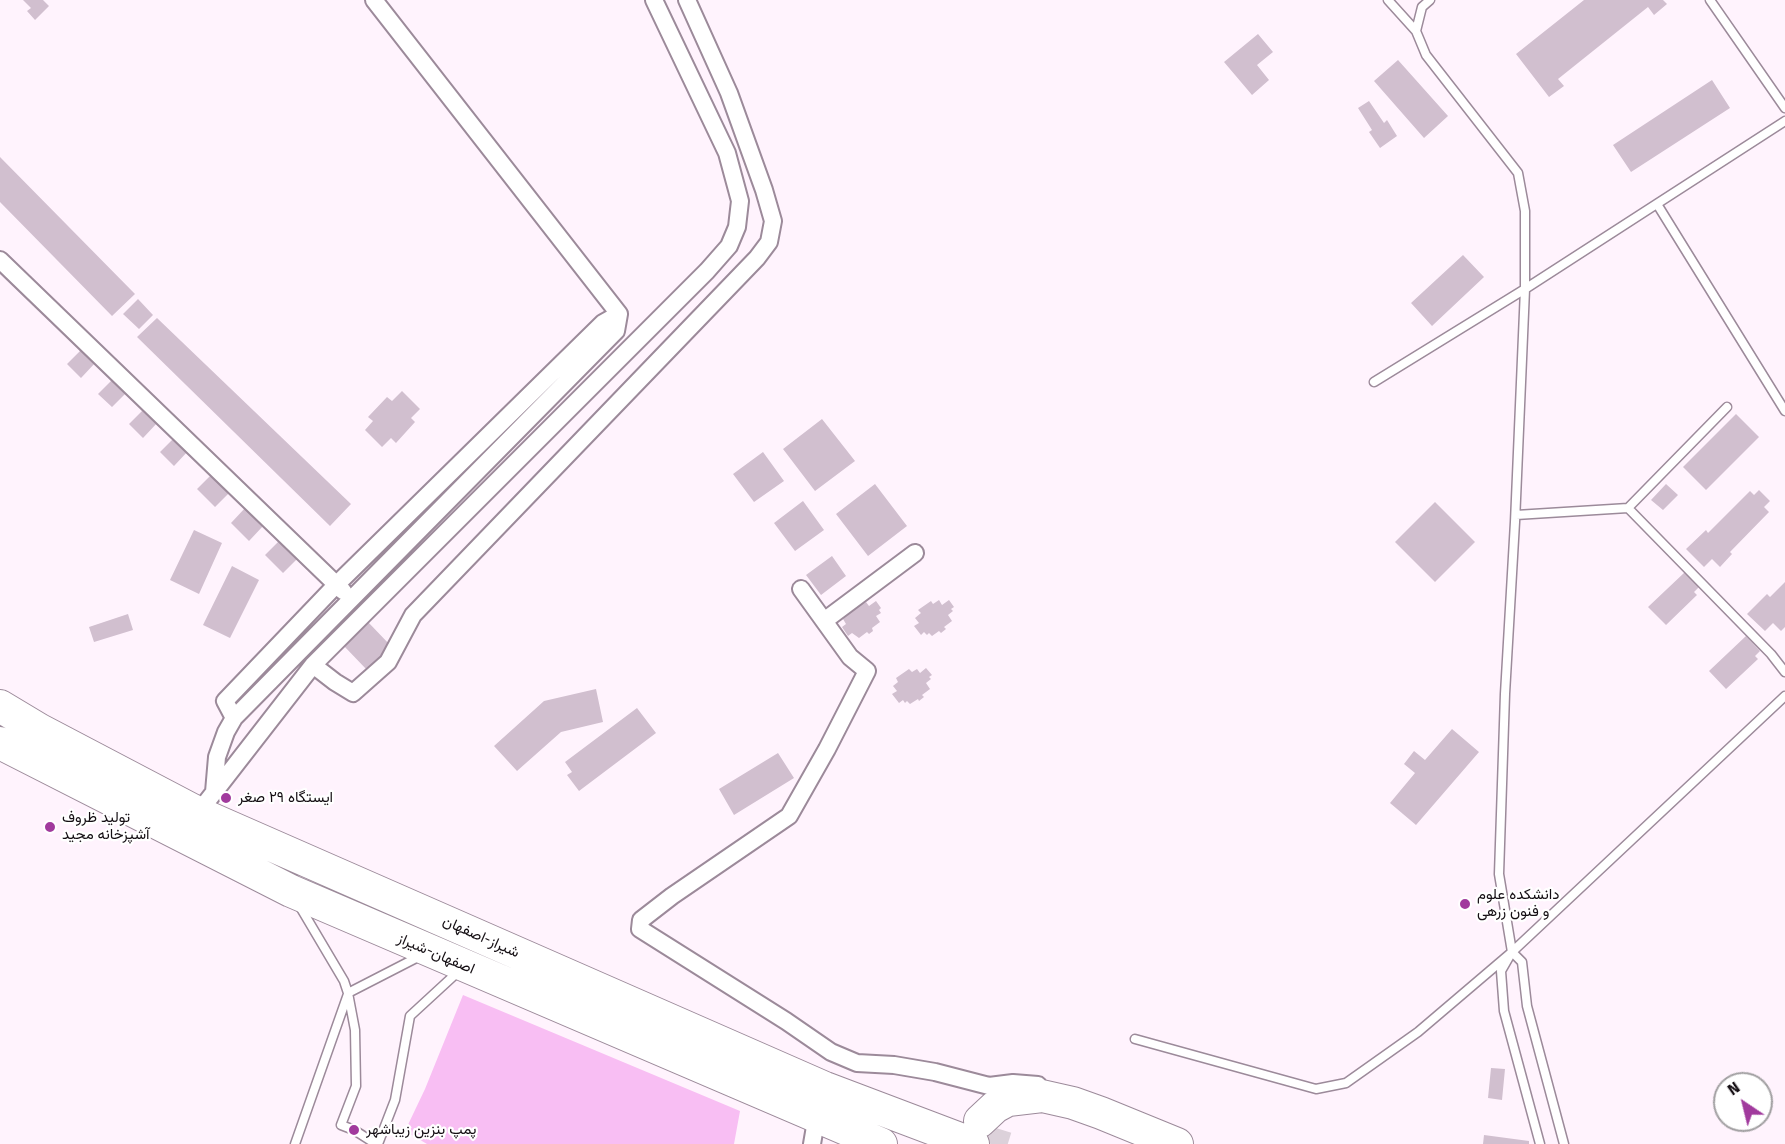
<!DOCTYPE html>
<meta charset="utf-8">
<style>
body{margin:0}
#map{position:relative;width:1785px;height:1144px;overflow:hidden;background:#fff3fd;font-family:"Fira Sans",sans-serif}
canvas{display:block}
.north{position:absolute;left:1713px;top:1072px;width:60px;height:60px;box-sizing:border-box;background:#fff;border:2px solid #a19fa1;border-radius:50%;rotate:325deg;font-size:16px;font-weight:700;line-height:24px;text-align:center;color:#140e13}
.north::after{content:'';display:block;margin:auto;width:21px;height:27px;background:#a13a9d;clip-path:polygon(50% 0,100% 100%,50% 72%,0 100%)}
</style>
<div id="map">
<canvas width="1785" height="1144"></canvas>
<div class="north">N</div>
</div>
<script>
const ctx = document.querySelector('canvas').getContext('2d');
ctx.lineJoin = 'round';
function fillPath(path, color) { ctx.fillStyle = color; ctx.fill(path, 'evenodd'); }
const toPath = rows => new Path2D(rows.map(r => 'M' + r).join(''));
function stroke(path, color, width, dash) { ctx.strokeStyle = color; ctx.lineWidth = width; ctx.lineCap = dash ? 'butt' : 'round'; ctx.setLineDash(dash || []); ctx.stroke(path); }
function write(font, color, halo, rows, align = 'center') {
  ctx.font = font + ' "Fira Sans",Vazirmatn,sans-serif'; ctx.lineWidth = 4.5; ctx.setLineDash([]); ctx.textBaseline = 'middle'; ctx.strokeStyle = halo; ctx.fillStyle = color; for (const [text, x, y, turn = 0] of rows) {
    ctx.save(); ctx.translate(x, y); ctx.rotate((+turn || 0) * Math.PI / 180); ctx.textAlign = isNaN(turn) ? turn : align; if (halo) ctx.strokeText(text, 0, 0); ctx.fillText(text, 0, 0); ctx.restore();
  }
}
const green = toPath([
 [463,995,740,1111,734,1144,427,1144,405,1131,425,1089]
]);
const building = toPath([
 [23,0,43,0,49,6,35,20,27,11,31,8],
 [1584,0,1663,0,1667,4,1654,15,1648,7,1558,79,1564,86,1549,97,1516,54],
 [1258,34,1273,52,1257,65,1269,80,1252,95,1224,62],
 [1398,60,1448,116,1424,138,1374,81],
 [1712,80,1730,108,1631,172,1613,145],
 [1369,101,1384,123,1387,120,1397,136,1380,148,1369,132,1372,130,1358,108],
 [0,157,135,294,112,316,0,202],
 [1463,255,1484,277,1432,326,1411,303],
 [138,299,153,315,139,329,123,314],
 [157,318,351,504,330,526,137,337],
 [82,349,96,362,81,378,67,364],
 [114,378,127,392,112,407,98,394],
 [402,391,420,409,411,418,415,422,396,443,391,438,382,447,365,430,373,421,368,417,387,397,392,401],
 [144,409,158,422,143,438,129,424],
 [1736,414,1759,437,1706,490,1683,467],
 [822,419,855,461,815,491,783,449],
 [175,437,189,450,174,466,160,452],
 [763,452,784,481,754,502,733,474],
 [212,474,230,492,215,507,197,489],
 [875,484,907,526,868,556,836,514],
 [1666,484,1678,495,1663,510,1651,500],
 [1759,490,1770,501,1764,507,1769,512,1730,552,1732,554,1720,567,1712,559,1704,567,1686,549,1706,530,1708,533,1750,491,1754,495],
 [803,501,824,530,795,551,774,523],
 [1435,502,1475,542,1435,582,1395,542],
 [246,507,264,525,249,541,231,523],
 [194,530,222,543,199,594,170,580],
 [280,540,298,558,283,573,265,555],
 [832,556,846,576,821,595,806,575],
 [232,566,259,580,230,638,203,625],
 [1685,572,1699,587,1694,592,1697,595,1666,625,1648,607],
 [1785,582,1785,627,1781,631,1773,623,1765,631,1747,614,1767,594,1770,597],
 [939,600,942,605,949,600,954,607,951,609,953,611,948,615,952,621,944,627,946,629,941,633,939,631,932,636,929,633,927,635,924,632,921,635,914,626,919,623,915,618,921,613,918,610,931,601,933,604],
 [876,601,881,608,879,610,881,613,876,616,880,622,872,628,873,631,869,634,867,632,859,638,852,633,848,636,842,627,846,624,843,619,848,615,846,611,858,602,861,605,866,602,869,606],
 [128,614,133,630,94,642,89,627],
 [368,622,391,646,367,670,344,646],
 [1746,636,1760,651,1755,656,1758,659,1726,689,1709,671],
 [926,668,932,675,929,677,931,679,926,683,930,689,922,695,924,697,919,701,918,699,910,704,907,701,905,703,903,700,899,703,892,694,897,691,893,686,898,682,896,678,909,669,912,672,917,669,920,673],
 [596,689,603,722,561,732,517,771,494,746,544,701],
 [637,708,656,733,579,791,567,775,572,772,565,762],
 [1452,729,1479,752,1416,825,1390,803,1415,773,1404,764,1414,751,1425,760],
 [778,753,794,778,734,815,719,789],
 [1491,1068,1505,1069,1502,1100,1488,1098],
 [1484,1135,1529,1141,1529,1144,1483,1144]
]);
const highwayTunnel = toPath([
 [991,1144,996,1128]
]);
const lane = toPath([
 [1388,0,1416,31],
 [1430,0,1422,7,1416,31,1426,55,1518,173,1525,211,1525,289,1515,522,1505,694,1499,874,1512,952,1522,962,1527,1006,1564,1144],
 [1710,0,1785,108],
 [1657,204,1785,411],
 [1374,382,1525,289,1785,121],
 [1628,508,1727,407],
 [1516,515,1628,508,1771,654,1785,672],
 [299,905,344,981,348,993,420,956],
 [1509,957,1501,971,1504,1011,1540,1144],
 [348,993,355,1030,356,1086,341,1125,354,1130,376,1144],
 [1135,1039,1316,1089,1346,1083,1418,1032,1512,952,1785,696],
 [295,1144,348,994],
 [378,1144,395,1100,410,1016,460,970]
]);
const street = toPath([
 [0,260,343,591],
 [801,589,850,657,867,671,827,749,789,816,672,896,641,920,640,929,786,1021,831,1052,857,1063,894,1065,935,1072,989,1086,1013,1083,1038,1085],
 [824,621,915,553],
 [313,665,335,682,353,693,388,662,413,615,757,258,769,242,773,221,764,190,729,93,687,0],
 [234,718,225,701,336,585,603,323,619,314],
 [214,792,217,757,226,732,234,718,616,331,619,314,374,0],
 [198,813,313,665,707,271,729,246,737,227,740,201,727,153,654,0],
 [812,1144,817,1115]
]);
const highway = toPath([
 [0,706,40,730,198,813,825,1088,973,1144],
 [0,743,291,891,881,1144],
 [980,1121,995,1107,1008,1100,1042,1096,1073,1103,1101,1113,1177,1144]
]);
const markers = [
 [226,798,6,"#a13a9d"],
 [50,827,6,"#a13a9d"],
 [1465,904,6,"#a13a9d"],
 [354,1130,6,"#a13a9d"]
];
const poiNames = [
 ["ایستگاه ۲۹ صغر",238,798],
 ["تولید ظروف",62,818],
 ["آشپزخانه مجید",62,835],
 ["دانشکده علوم",1477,895],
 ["و فنون زرهی",1477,912],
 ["پمپ بنزین زیباشهر",366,1130]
];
const streetNames = [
 ["شیراز-اصفهان",481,937,24],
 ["اصفهان-شیراز",436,954,23]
];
fillPath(green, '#f8bef3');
fillPath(building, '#d1bfcf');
stroke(highwayTunnel, '#dcd1da', 32, [32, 16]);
stroke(lane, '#9c8a9a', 11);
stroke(street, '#9c8a9a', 20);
stroke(highway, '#9c8a9a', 34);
stroke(lane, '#fff', 8);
stroke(street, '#fff', 16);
stroke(highway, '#fff', 32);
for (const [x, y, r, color] of markers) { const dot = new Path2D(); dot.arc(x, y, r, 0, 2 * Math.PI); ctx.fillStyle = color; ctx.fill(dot); stroke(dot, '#fff', 2); }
write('15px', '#140e13', '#fff', poiNames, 'left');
write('15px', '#140e13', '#fff', streetNames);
</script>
